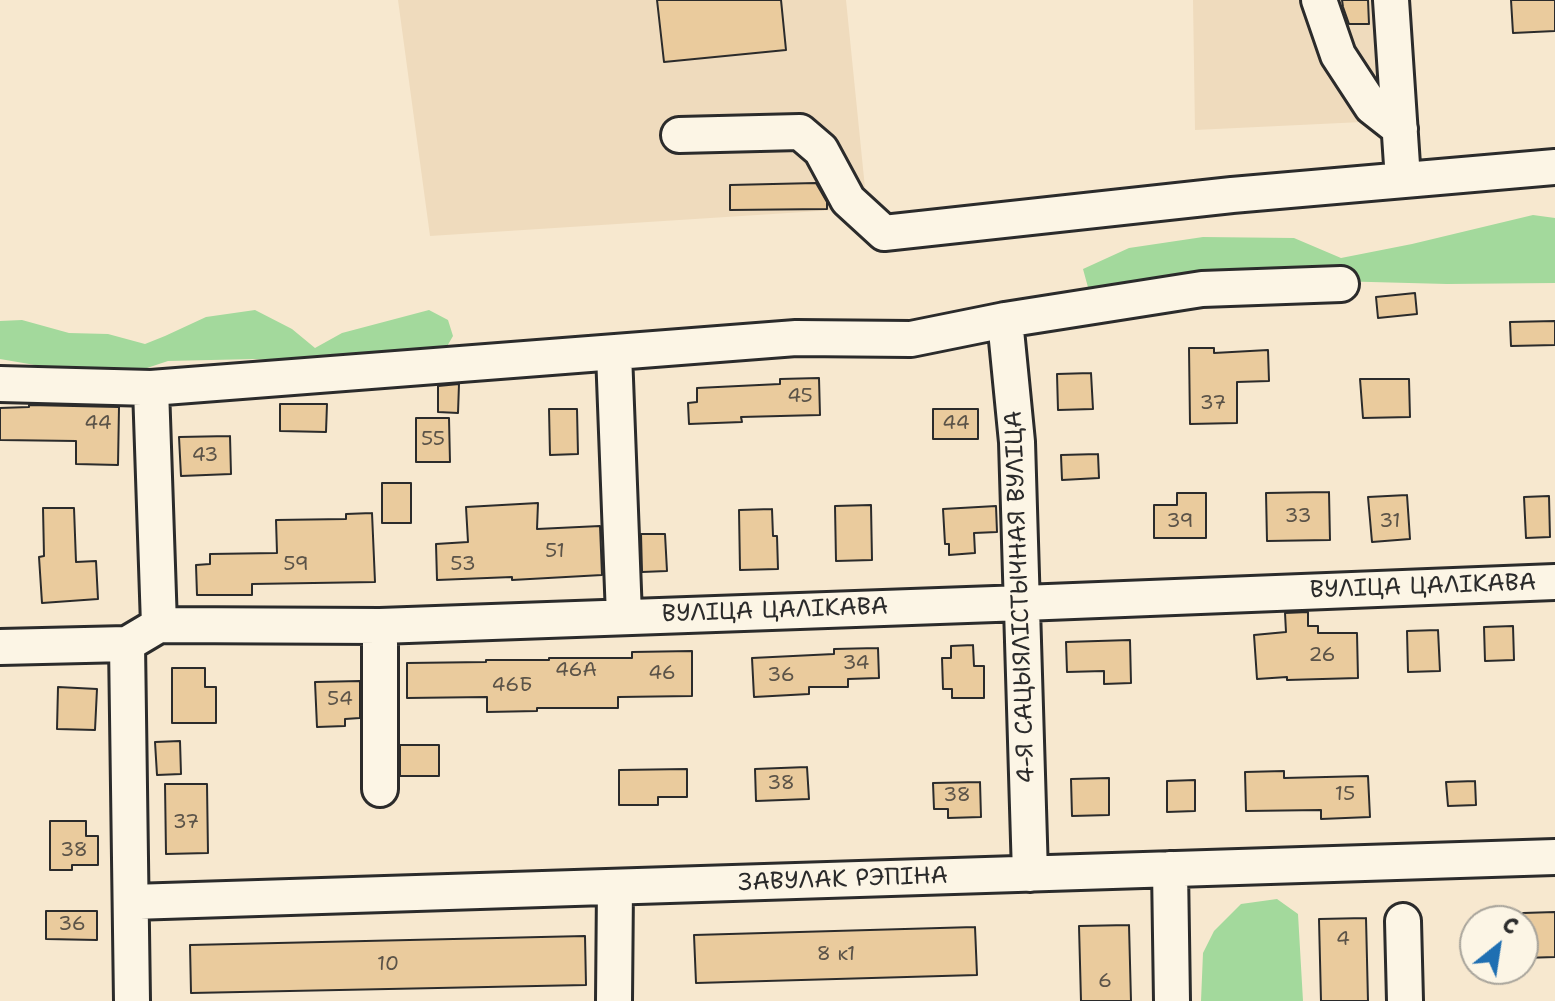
<!DOCTYPE html>
<meta charset="utf-8">
<style>
body{margin:0}
#map{position:relative;width:1555px;height:1001px;overflow:hidden;background:#f7e8cf;font-family:"Shantell Sans",sans-serif}
canvas{display:block}
.north{position:absolute;left:1459px;top:905px;width:80px;height:80px;box-sizing:border-box;background:#fcf5e5;border:2px solid #a8a49b;border-radius:50%;rotate:30deg;font-size:22px;font-weight:700;line-height:32px;text-align:center;color:#2b2b2b}
.north::after{content:'';display:block;margin:auto;width:28px;height:36px;background:#1f6fb2;clip-path:polygon(50% 0,100% 100%,50% 72%,0 100%)}
</style>
<div id="map">
<canvas width="1555" height="1001"></canvas>
<div class="north">С</div>
</div>
<script>
const ctx = document.querySelector('canvas').getContext('2d');
ctx.lineJoin = 'round';
function fillPath(path, color) { ctx.fillStyle = color; ctx.fill(path, 'evenodd'); }
const toPath = rows => new Path2D(rows.map(r => 'M' + r).join(''));
function stroke(path, color, width, dash) { ctx.strokeStyle = color; ctx.lineWidth = width; ctx.lineCap = dash ? 'butt' : 'round'; ctx.setLineDash(dash || []); ctx.stroke(path); }
function write(font, color, halo, rows, align = 'center') {
  ctx.font = font + ' "Shantell Sans",sans-serif'; ctx.lineWidth = 6; ctx.setLineDash([]); ctx.textBaseline = 'middle'; ctx.strokeStyle = halo; ctx.fillStyle = color; for (const [text, x, y, turn = 0] of rows) {
    ctx.save(); ctx.translate(x, y); ctx.rotate((+turn || 0) * Math.PI / 180); ctx.textAlign = isNaN(turn) ? turn : align; if (halo) ctx.strokeText(text, 0, 0); ctx.fillText(text, 0, 0); ctx.restore();
  }
}
const built = toPath([
 [398,0,846,0,865,188,835,210,430,236],
 [1193,0,1374,0,1380,88,1372,107,1362,122,1195,130]
]);
const green = toPath([
 [1533,215,1555,218,1555,283,1447,284,1295,280,1089,291,1083,269,1129,248,1203,237,1294,238,1341,258,1412,244],
 [255,310,292,329,315,348,342,333,429,310,448,320,453,336,442,355,315,363,254,359,168,361,129,374,70,371,0,359,0,321,22,320,69,333,108,334,145,344,165,336,206,317],
 [1277,899,1298,914,1303,1001,1201,1001,1203,953,1214,931,1241,904]
]);
const building = toPath([
 [657,0,781,0,786,50,664,62,657,0],
 [1342,0,1368,0,1369,24,1349,24,1343,7,1342,0],
 [1511,0,1555,0,1555,31,1513,33,1511,0],
 [816,183,827,202,827,209,730,210,730,185,816,183],
 [1415,293,1417,314,1378,318,1376,297,1415,293],
 [1555,321,1555,345,1511,346,1510,322,1555,321],
 [1189,348,1214,348,1214,353,1268,350,1269,381,1237,382,1237,423,1190,424,1189,348],
 [1091,373,1093,409,1058,410,1057,374,1091,373],
 [819,378,820,415,741,417,742,422,689,424,688,403,697,402,697,388,780,384,780,379,819,378],
 [1360,379,1409,379,1410,417,1363,418,1360,379],
 [459,384,458,413,438,412,438,386,459,384],
 [280,404,327,404,326,432,280,431,280,404],
 [29,405,119,407,118,465,76,464,76,441,0,440,0,408,29,407,29,405],
 [549,409,577,409,578,454,550,455,549,409],
 [933,409,978,409,978,439,933,439,933,409],
 [416,418,449,418,450,462,416,462,416,418],
 [230,436,231,474,181,476,179,437,230,436],
 [1098,454,1099,478,1062,480,1061,455,1098,454],
 [382,483,411,483,411,523,382,523,382,483],
 [1329,492,1330,540,1267,541,1266,493,1329,492],
 [1177,493,1206,493,1206,538,1154,538,1154,505,1177,505,1177,493],
 [1407,495,1410,539,1372,542,1368,497,1407,495],
 [1549,496,1550,537,1526,538,1524,497,1549,496],
 [538,503,537,529,600,526,602,575,512,580,512,577,437,580,436,544,468,542,466,507,538,503],
 [871,505,872,560,836,561,835,506,871,505],
 [996,506,997,532,974,533,975,553,949,555,949,544,945,544,943,509,996,506],
 [43,508,74,508,76,562,96,561,98,599,42,603,39,557,44,556,43,508],
 [772,509,773,536,777,536,778,569,740,570,739,510,772,509],
 [372,513,375,582,252,584,252,595,197,595,196,565,210,564,210,554,277,553,276,520,346,519,346,514,372,513],
 [641,534,665,534,667,571,642,572,641,534],
 [1308,612,1308,626,1318,626,1318,633,1357,633,1358,678,1287,680,1287,677,1257,679,1254,635,1286,632,1285,613,1308,612],
 [1513,626,1514,660,1485,661,1484,627,1513,626],
 [1438,630,1440,671,1408,672,1407,631,1438,630],
 [1130,640,1131,683,1104,684,1104,671,1067,672,1066,642,1130,640],
 [973,645,974,666,984,666,984,698,952,698,952,689,943,689,942,658,951,658,951,646,973,645],
 [878,648,879,678,848,679,848,687,809,687,809,694,754,697,752,658,834,654,834,649,878,648],
 [692,651,692,696,618,697,618,708,537,708,537,711,487,712,487,697,407,698,407,663,486,662,486,660,549,660,549,658,632,658,632,652,692,651],
 [172,668,205,668,205,687,216,687,216,723,172,723,172,668],
 [360,681,360,718,345,719,345,726,317,727,315,682,360,681],
 [58,687,97,689,95,730,57,729,58,687],
 [180,741,181,774,157,775,155,742,180,741],
 [400,745,439,745,439,776,400,776,400,745],
 [807,767,809,799,756,801,755,769,807,767],
 [687,769,687,797,658,797,658,805,619,805,619,770,687,769],
 [1284,771,1284,778,1368,776,1370,817,1321,819,1321,810,1246,811,1245,772,1284,771],
 [1109,778,1109,815,1072,816,1071,779,1109,778],
 [1195,780,1195,811,1167,812,1167,781,1195,780],
 [1475,781,1476,805,1448,806,1446,782,1475,781],
 [980,782,981,817,948,818,948,809,934,809,933,783,980,782],
 [165,784,207,784,208,853,166,854,165,784],
 [50,821,86,821,86,836,98,836,98,865,72,865,72,870,50,870,50,821],
 [46,911,97,911,97,940,46,939,46,911],
 [1555,912,1555,957,1523,958,1523,913,1555,912],
 [1366,918,1368,1001,1321,1001,1319,919,1366,918],
 [1129,925,1131,1001,1081,1001,1079,926,1129,925],
 [975,927,977,975,696,983,694,935,975,927],
 [585,936,586,985,191,993,190,945,585,936]
]);
const minor = toPath([
 [1319,0,1338,55,1372,107,1400,129],
 [1391,0,1403,180],
 [679,135,800,132,821,150,848,200,884,233,1232,195,1555,167],
 [1005,320,1017,442,1030,874],
 [614,353,624,616],
 [0,384,151,388,796,338,911,339,1005,320,1202,289,1341,284],
 [151,388,159,625],
 [380,626,380,789],
 [127,644,132,1001],
 [0,647,127,644,159,625,380,626,1023,603,1555,582],
 [1170,869,1172,1001],
 [132,902,1555,857],
 [1403,921,1405,1001],
 [614,1001,615,887]
]);
const numberNames = [
 ["45",800,397],
 ["37",1213,404],
 ["44",98,424],
 ["44",956,424],
 ["55",433,440],
 ["43",205,456],
 ["33",1298,517],
 ["39",1180,522],
 ["31",1390,522],
 ["51",555,552],
 ["59",296,565],
 ["53",463,565],
 ["26",1322,656],
 ["34",856,664],
 ["46А",576,671],
 ["46",662,674],
 ["36",781,676],
 ["46Б",512,686],
 ["54",340,700],
 ["38",781,784],
 ["15",1345,795],
 ["38",957,796],
 ["37",186,823],
 ["38",74,851],
 ["36",72,925],
 ["4",1343,940],
 ["8 к1",836,955],
 ["10",388,965],
 ["6",1105,982]
];
const streetNames = [
 ["ВУЛІЦА ЦАЛІКАВА",1423,587,-2],
 ["4-Я САЦЫЯЛІСТЫЧНАЯ ВУЛІЦА",1021,597,-92],
 ["ВУЛІЦА ЦАЛІКАВА",775,611,-2],
 ["ЗАВУЛАК РЭПІНА",843,880,-2]
];
fillPath(built, '#efdbbd');
fillPath(green, '#a3d99c');
fillPath(building, '#eacb9d');
stroke(building, '#2b2b2b', 2);
stroke(minor, '#2b2b2b', 40);
stroke(minor, '#fcf5e5', 34);
write('20px', '#5b5348', null, numberNames);
write('24px', '#2b2b2b', '#fcf5e5', streetNames);
</script>
